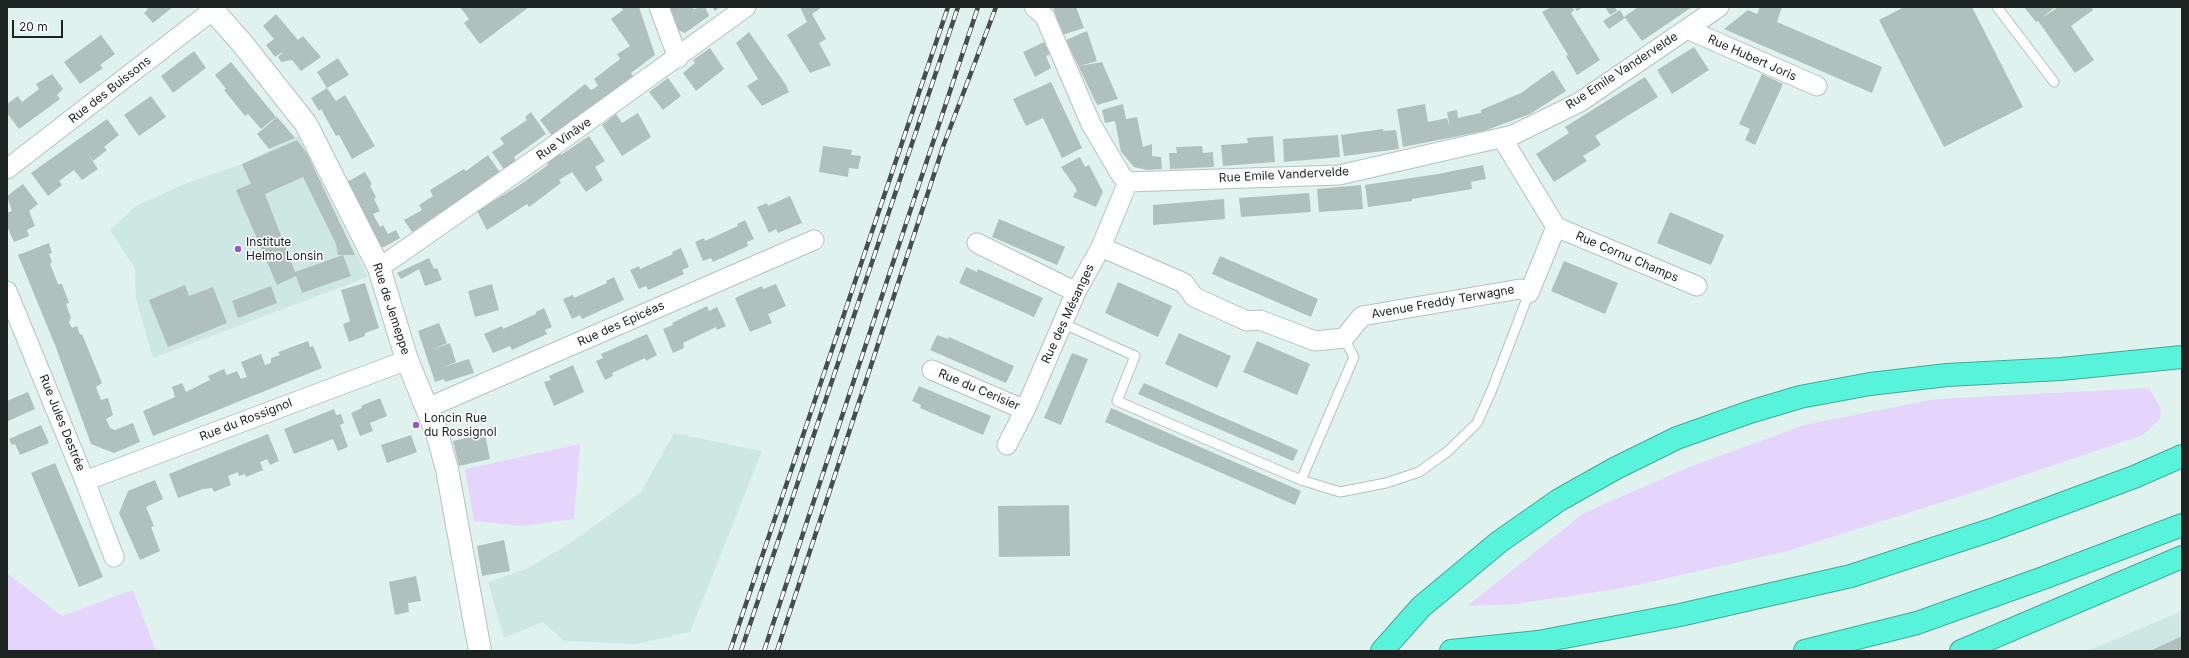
<!DOCTYPE html>
<meta charset="utf-8">
<style>
body{margin:0}
#map{position:relative;width:2189px;height:658px;overflow:hidden;background:#e0f2ee;font-family:Inter,sans-serif}
canvas{display:block}
.frame{position:absolute;inset:0;border:8px solid #1c2321;pointer-events:none}
.scale{position:absolute;left:12px;top:20px;width:51px;height:18px;box-sizing:border-box;border:2px solid #1c2321;border-top:0;padding-left:5px;font-size:12px;line-height:14px;white-space:nowrap;color:#1c2321;-webkit-text-stroke:3px #fff;paint-order:stroke}
</style>
<div id="map">
<canvas width="2189" height="658"></canvas>
<div class="frame"></div>
<div class="scale">20 m</div>
</div>
<script>
const ctx = document.querySelector('canvas').getContext('2d');
ctx.lineJoin = 'round';
function fillPath(path, color) { ctx.fillStyle = color; ctx.fill(path, 'evenodd'); }
const toPath = rows => new Path2D(rows.map(r => 'M' + r).join(''));
function stroke(path, color, width, dash) { ctx.strokeStyle = color; ctx.lineWidth = width; ctx.lineCap = dash ? 'butt' : 'round'; ctx.setLineDash(dash || []); ctx.stroke(path); }
function write(font, color, halo, rows, align = 'center') {
  ctx.font = font + ' Inter,sans-serif'; ctx.lineWidth = 3; ctx.setLineDash([]); ctx.textBaseline = 'middle'; ctx.strokeStyle = halo; ctx.fillStyle = color; for (const [text, x, y, turn = 0] of rows) {
    ctx.save(); ctx.translate(x, y); ctx.rotate((+turn || 0) * Math.PI / 180); ctx.textAlign = isNaN(turn) ? turn : align; if (halo) ctx.strokeText(text, 0, 0); ctx.fillText(text, 0, 0); ctx.restore();
  }
}
const built = toPath([
 [298,136,368,277,153,358,136,299,135,269,110,230,136,206,189,182,242,164],
 [674,433,762,451,690,632,636,644,564,641,543,622,504,638,488,582,526,569,569,544,641,492],
 [2182,611,2182,651,2087,651,2109,642]
]);
const green = toPath([
 [2149,388,2161,409,2160,419,2143,435,1974,492,1788,551,1623,588,1516,604,1467,606,1584,513,1687,468,1804,425,1936,399],
 [580,444,574,519,522,526,474,521,465,469],
 [7,573,62,616,133,590,156,651,7,651]
]);
const building = toPath([
 [146,7,173,7,153,23,144,13,148,9],
 [460,7,482,8,529,7,480,44,464,23,469,19],
 [621,7,639,7,655,55,631,73,633,76,553,137,540,120,585,84,591,90,595,88,598,85,594,79,620,59,617,54,630,46,611,19,623,10],
 [670,7,693,7,693,9,705,7,709,16,685,33,678,30],
 [712,7,720,7,715,11],
 [800,7,822,7,812,14,826,39,819,43,831,65,810,73,787,35,807,22],
 [1053,7,1076,7,1084,28,1062,35],
 [1551,7,1572,7,1574,10,1571,13,1600,60,1577,75,1566,56,1568,55,1542,12],
 [1574,7,1583,7,1577,11],
 [1605,7,1615,7,1617,11,1610,15],
 [1638,7,1692,7,1642,41,1625,18,1609,29,1603,21,1620,10,1624,17],
 [1760,7,1782,7,1777,22,1882,67,1872,93,1724,29,1748,10,1757,14],
 [1904,7,1972,7,2023,107,1944,147,1879,20],
 [2024,7,2055,7,2042,18,2058,7,2091,7,2093,10,2071,26,2094,60,2075,73,2038,21,2036,22],
 [276,14,298,40,303,36,321,57,301,71,292,60,281,62,278,57,284,51,275,57,266,45,274,39,263,26],
 [1087,31,1097,61,1079,66,1102,62,1118,99,1097,105,1066,40],
 [749,32,786,85,789,92,762,106,747,86,758,79,736,43],
 [101,35,115,54,100,65,103,68,80,84,64,62],
 [1044,42,1050,54,1046,56,1051,68,1035,77,1023,52],
 [1694,47,1709,70,1672,94,1657,70],
 [710,48,724,69,696,91,683,73,695,63,693,60],
 [194,51,206,68,173,93,161,76],
 [338,58,349,75,327,88,317,72],
 [231,62,276,117,261,129,248,114,245,116,224,90,226,89,215,75],
 [1553,70,1566,91,1530,114,1484,131,1403,147,1397,109,1425,104,1428,122,1447,118,1450,127,1447,112,1457,110,1458,118,1481,113,1481,110,1521,93],
 [52,74,63,89,57,95,60,99,19,129,7,113,7,104,18,96,22,102,39,89,36,84],
 [1762,74,1783,84,1755,145,1745,140,1750,129,1739,124],
 [1645,77,1658,97,1595,136,1601,145,1583,156,1587,161,1554,182,1536,154,1569,133,1565,127],
 [668,78,681,96,663,110,649,92],
 [1051,82,1082,148,1062,158,1043,118,1026,126,1013,99],
 [327,88,336,101,345,95,375,146,352,159,339,135,336,136,321,109,319,111,311,98],
 [151,96,166,117,139,136,124,115],
 [1123,104,1126,119,1137,117,1143,147,1152,144,1152,156,1161,157,1162,169,1147,170,1134,167,1121,152,1115,121,1105,123,1102,110],
 [531,112,546,134,514,157,516,162,505,171,492,152,504,144,500,138,527,120,525,117],
 [638,113,651,137,622,156,602,125,616,114,622,123],
 [277,117,295,138,269,149,257,134],
 [107,119,119,135,104,147,107,150,93,161,87,153,98,169,82,180,74,170,59,181,62,185,48,196,31,173],
 [1383,129,1383,131,1396,130,1399,149,1344,156,1341,135],
 [1338,135,1340,157,1284,162,1283,139],
 [589,136,605,161,595,167,603,180,586,192,572,172,559,180,561,183,529,207,527,204,487,230,477,211,518,186,548,165,547,162,560,153,561,155],
 [1273,136,1275,162,1223,166,1221,145,1248,143,1247,138],
 [297,140,307,153,355,255,343,255,351,276,302,293,296,276,277,285,236,190,251,184,242,164],
 [303,177,336,244,338,255,343,255,295,272,265,194],
 [823,146,852,150,851,155,861,156,858,169,849,168,848,177,819,172],
 [1202,146,1203,153,1213,152,1214,167,1170,169,1169,153,1177,153,1176,147],
 [488,155,501,174,412,232,404,220,422,210,419,205,433,196,430,190,464,169,466,171],
 [1080,157,1085,167,1089,165,1103,192,1096,207,1073,197,1075,192,1077,193,1076,188,1061,167],
 [1483,165,1486,179,1471,182,1472,189,1412,199,1412,201,1368,207,1365,185,1438,174],
 [365,172,372,184,370,186,376,197,374,199,380,211,373,214,380,227,383,225,388,234,396,230,400,238,384,247,381,247,345,183],
 [23,184,38,204,29,211,35,226,27,230,29,236,14,242,7,226,7,213,12,211,7,196],
 [1361,185,1363,209,1319,212,1317,189],
 [1309,193,1311,212,1241,217,1239,198],
 [790,196,802,223,778,233,776,229,769,233,757,207,767,203,768,206],
 [1224,199,1225,219,1153,225,1153,205],
 [1670,212,1724,235,1711,265,1657,243],
 [999,219,1065,247,1057,265,992,237],
 [745,220,754,239,747,242,748,246,713,262,711,258,703,261,695,242,704,238,705,241,738,226,737,224],
 [49,243,52,253,49,254,52,262,50,264,58,284,62,284,69,303,66,304,71,318,69,322,72,328,77,326,80,335,82,334,102,383,96,387,101,400,108,398,113,415,106,419,110,428,115,430,133,423,140,442,114,453,91,444,55,345,18,255],
 [681,248,689,267,682,270,684,274,648,290,646,286,639,289,630,270,639,266,640,269,673,254,672,252],
 [1220,256,1318,299,1311,317,1212,274],
 [429,258,434,269,437,268,442,280,425,286,419,269,401,279,397,273],
 [1564,261,1618,283,1605,314,1551,291],
 [966,267,977,272,978,269,1043,298,1034,317,959,283],
 [614,277,624,300,582,319,580,315,572,319,563,299,573,295,574,298,607,283,606,281],
 [1118,282,1172,306,1158,337,1105,313],
 [365,283,379,328,365,333,365,336,349,342,343,324,350,321,341,290],
 [492,284,499,310,475,317,468,291],
 [776,284,786,306,768,314,772,323,750,332,735,298,762,286,763,289],
 [185,285,189,296,213,287,227,323,168,347,149,300],
 [271,286,277,303,238,318,232,301],
 [707,306,709,311,717,307,726,326,717,330,716,327,683,343,684,348,673,353,663,329,673,325,672,323],
 [544,308,552,327,545,330,547,334,512,350,510,346,493,353,484,334,502,326,503,329,536,314,536,312],
 [439,323,447,343,433,349,450,343,456,362,443,367,469,359,474,373,445,382,444,379,435,382,418,331],
 [1179,333,1231,356,1217,388,1165,364],
 [647,334,657,355,646,361,645,358,612,373,613,376,605,380,596,361,603,358,601,354],
 [937,335,948,339,949,337,1014,366,1006,383,930,350],
 [308,341,310,347,313,346,322,368,153,436,143,411,175,397,172,387,182,383,186,392,210,380,208,376,224,369,227,375,237,371,241,379,247,377,241,362,261,354,265,365,271,363,271,358,280,355,278,352],
 [1257,341,1310,364,1297,395,1243,372],
 [1072,353,1088,359,1061,425,1044,418],
 [573,365,584,392,554,406,544,382,551,380,549,376],
 [1144,383,1298,450,1293,461,1138,394],
 [919,386,991,416,983,435,920,408,921,405,912,401],
 [28,392,35,409,8,421,7,401],
 [380,398,387,416,370,423,373,431,360,436,351,413,362,408,361,406],
 [1111,408,1301,491,1295,505,1105,422],
 [334,409,336,415,341,414,344,423,340,425,348,447,338,451,333,439,294,454,284,429],
 [41,425,49,443,20,455,15,444,12,445,9,439],
 [268,434,279,461,270,465,267,459,260,462,263,470,246,477,245,474,239,476,238,472,228,476,231,485,214,492,212,488,203,489,178,498,169,474],
 [485,434,490,459,459,466,453,441],
 [411,435,417,452,387,463,381,445],
 [55,463,103,577,79,587,31,473],
 [155,480,163,499,146,507,154,526,151,527,160,551,140,560,119,513,128,491],
 [1069,505,1070,556,999,557,998,506],
 [504,540,510,571,482,576,477,546],
 [416,576,421,601,408,603,409,612,395,615,389,582],
 [2182,636,2182,651,2150,651]
]);
const lane = toPath([
 [1997,7,2054,82],
 [1062,323,1135,356,1117,401,1301,480,1340,492,1386,483,1419,472,1447,452,1477,423,1491,392,1529,293],
 [1301,480,1354,357,1344,338]
]);
const street = toPath([
 [659,7,678,58],
 [1034,7,1045,17,1091,124,1121,175,1128,182,1339,175,1513,135,1580,102,1719,7],
 [1687,29,1817,86],
 [7,169,217,7],
 [1556,227,1697,286],
 [977,243,1076,292],
 [1101,247,1184,283,1194,297,1247,321,1260,320,1315,341,1344,338,1362,316,1520,289,1529,293,1556,227,1502,138],
 [379,268,541,155,746,7],
 [7,291,85,481,114,557],
 [932,370,1025,410],
 [427,408,814,240],
 [1007,445,1025,410,1076,292,1101,247,1128,182],
 [85,481,407,360]
]);
const secondary = toPath([
 [210,7,242,43,306,124,379,268,407,360,437,433,447,469,480,651]
]);
const highway = toPath([
 [1382,651,1421,607,1499,542,1559,500,1616,468,1677,438,1750,412,1800,397,1870,384,1947,375,2061,369,2182,357],
 [1451,651,1538,642,1680,615,1851,576,1994,529,2134,477,2182,456],
 [1805,651,1917,623,2046,577,2182,525],
 [1961,651,2182,557]
]);
const rail = toPath([
 [730,651,948,7],
 [741,651,958,7],
 [764,651,978,7],
 [777,651,944,144,996,7]
]);
const markers = [
 [238,249,4,"#9158d0"],
 [416,425,4,"#9158d0"]
];
const streetNames = [
 ["Rue Hubert Joris",1752,58,24],
 ["Rue Emile Vandervelde",1622,71,-33],
 ["Rue des Buissons",110,90,-38],
 ["Rue Vinâve",564,139,-35],
 ["Rue Emile Vandervelde",1284,175,-3],
 ["Rue Cornu Champs",1627,257,23],
 ["Avenue Freddy Terwagne",1443,302,-10],
 ["Rue de Jemeppe",391,309,72],
 ["Rue des Mésanges",1068,314,-65],
 ["Rue des Epicéas",621,324,-24],
 ["Rue du Cerisier",979,390,23],
 ["Rue du Rossignol",246,420,-21],
 ["Rue Jules Destrée",62,423,68]
];
const poiNames = [
 ["Institute",246,242],
 ["Helmo Lonsin",246,256],
 ["Loncin Rue",424,418],
 ["du Rossignol",424,432]
];
fillPath(built, '#cde8e2');
fillPath(green, '#e5d5fd');
fillPath(building, '#b0c1bd');
stroke(lane, '#b2c3bf', 11);
stroke(street, '#b2c3bf', 21);
stroke(secondary, '#b2c3bf', 24);
stroke(highway, '#43aa9a', 24);
stroke(lane, '#fff', 9);
stroke(street, '#fff', 19);
stroke(secondary, '#fff', 22);
stroke(highway, '#58f3db', 22);
stroke(rail, '#464f4d', 4.5);
stroke(rail, '#fff', 3, [9]);
for (const [x, y, r, color] of markers) { const dot = new Path2D(); dot.arc(x, y, r, 0, 2 * Math.PI); ctx.fillStyle = color; ctx.fill(dot); stroke(dot, '#fff', 1.5); }
write('12px', '#1c2321', '#fff', streetNames);
write('12px', '#1c2321', '#fff', poiNames, 'left');
</script>
